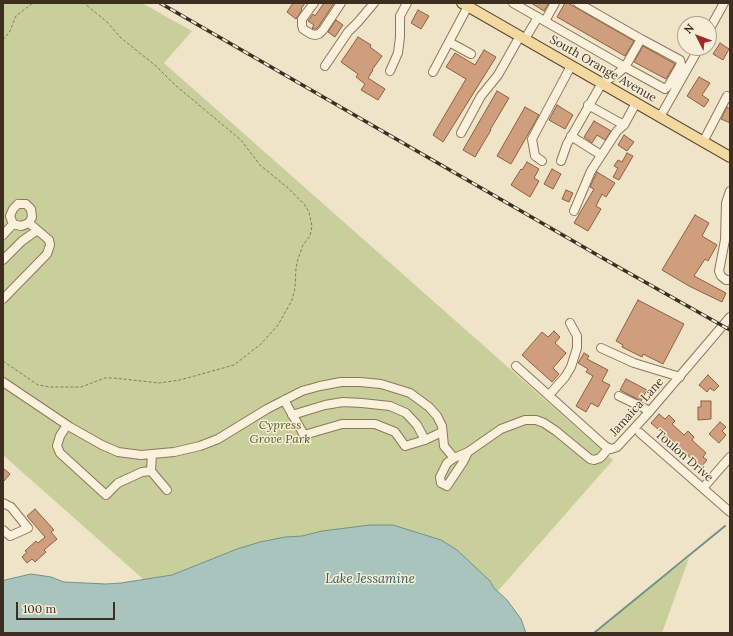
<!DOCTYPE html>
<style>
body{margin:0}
#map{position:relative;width:733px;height:636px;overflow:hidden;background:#f0e4c8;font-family:Lora,serif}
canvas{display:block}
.frame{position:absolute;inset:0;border:4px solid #3d2e20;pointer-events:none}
.north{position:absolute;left:677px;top:16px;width:40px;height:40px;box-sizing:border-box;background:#f7eed8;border:1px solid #ada18e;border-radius:50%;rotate:312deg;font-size:11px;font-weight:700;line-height:16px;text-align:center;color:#3d2e20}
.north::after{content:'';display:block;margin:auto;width:14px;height:18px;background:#9e2a2b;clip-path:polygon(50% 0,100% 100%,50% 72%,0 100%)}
.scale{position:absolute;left:16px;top:602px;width:99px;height:18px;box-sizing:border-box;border:2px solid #3d2e20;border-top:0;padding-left:5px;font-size:12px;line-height:14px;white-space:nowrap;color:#3d2e20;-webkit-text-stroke:3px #f7eed8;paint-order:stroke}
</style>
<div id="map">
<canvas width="733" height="636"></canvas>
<div class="frame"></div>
<div class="north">N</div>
<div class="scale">100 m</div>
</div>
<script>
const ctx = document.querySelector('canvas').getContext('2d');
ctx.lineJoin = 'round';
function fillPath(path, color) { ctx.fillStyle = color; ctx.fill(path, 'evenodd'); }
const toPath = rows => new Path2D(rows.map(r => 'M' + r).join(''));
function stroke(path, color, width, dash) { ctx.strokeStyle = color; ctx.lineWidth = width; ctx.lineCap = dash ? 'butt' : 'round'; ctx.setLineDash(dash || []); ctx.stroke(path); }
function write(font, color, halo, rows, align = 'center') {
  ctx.font = font + ' Lora,serif'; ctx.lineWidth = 3; ctx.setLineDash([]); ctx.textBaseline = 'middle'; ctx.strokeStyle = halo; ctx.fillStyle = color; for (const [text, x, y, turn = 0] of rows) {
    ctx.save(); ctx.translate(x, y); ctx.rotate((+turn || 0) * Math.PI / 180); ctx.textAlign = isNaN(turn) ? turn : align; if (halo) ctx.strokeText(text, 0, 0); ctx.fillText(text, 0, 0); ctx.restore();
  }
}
const green = toPath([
 [3,3,142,3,192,31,164,63,613,460,461,633,204,633,3,455],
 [689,558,662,633,596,633,650,587]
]);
const water = toPath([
 [370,525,393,525,441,540,457,550,490,581,494,588,507,600,521,619,526,633,3,633,3,581,5,580,31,574,51,577,64,582,106,584,121,583,172,575,237,549,260,542,285,537,302,536,322,531,370,525]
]);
const stream = toPath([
 [594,633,725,526]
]);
const building = toPath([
 [293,3,305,3,301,9,302,10,296,19,287,12,293,3],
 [324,3,334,3,319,26,316,29,313,29,312,28,314,25,308,21,313,14,315,16,324,3],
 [531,3,549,3,544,11,531,3],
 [565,3,568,3,634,41,625,56,557,17,565,3],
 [418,10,429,16,421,29,411,23,418,10],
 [336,20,343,25,335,37,328,32,336,20],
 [358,37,371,45,370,47,382,56,372,70,373,70,368,78,385,89,378,100,361,90,365,84,356,77,358,74,341,62,358,37],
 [720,43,729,49,723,60,713,54,720,43],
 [643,46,675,64,666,79,634,62,643,46],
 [484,50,496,57,443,142,433,135,466,79,446,67,455,53,475,65,484,50],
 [699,77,710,83,702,95,709,100,704,107,687,96,699,77],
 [497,91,509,98,490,130,491,130,475,157,463,150,497,91],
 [557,105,573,115,565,129,549,120,557,105],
 [525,107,539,115,511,164,497,156,525,107],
 [727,107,730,109,730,123,721,119,727,107],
 [594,121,611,131,605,140,597,135,592,143,584,137,594,121],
 [624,135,634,142,627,151,618,145,624,135],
 [627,153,633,156,619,180,613,177,618,168,614,166,618,160,622,162,627,153],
 [527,162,539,169,534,178,539,181,530,197,511,185,521,169,522,170,527,162],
 [552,169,561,174,553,189,544,184,552,169],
 [597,172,615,183,606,197,602,194,596,206,601,209,588,231,574,223,594,189,590,187,597,172],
 [566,190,573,193,569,202,562,199,566,190],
 [695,215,709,223,702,236,717,245,708,261,705,259,694,276,726,293,722,302,689,286,662,270,695,215],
 [638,300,684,324,663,364,643,354,642,357,622,347,623,345,616,341,638,300],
 [554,331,560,337,555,343,566,353,553,368,559,374,552,382,522,355,542,332,548,337,554,331],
 [584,353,589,356,587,359,608,370,602,381,610,385,598,407,591,403,586,412,576,406,593,376,586,372,588,369,578,363,584,353],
 [708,375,719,386,714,391,710,388,707,392,699,385,708,375],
 [626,379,647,390,641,401,620,390,626,379],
 [701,401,711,401,711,419,698,420,698,407,701,407,701,401],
 [659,414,665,419,669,415,675,421,672,424,684,435,688,431,694,437,692,440,706,453,703,457,707,460,701,467,651,423,659,414],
 [720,422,726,427,722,431,726,435,719,443,709,434,720,422],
 [3,468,10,474,3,482,3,468],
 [35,509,54,530,51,532,57,539,44,550,46,552,35,562,32,559,27,563,22,557,27,552,25,551,36,541,38,543,45,537,27,516,35,509]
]);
const path = toPath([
 [3,40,10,31,16,16,33,3],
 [3,361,38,385,50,387,81,387,105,378,114,378,159,383,180,380,234,365,261,344,278,325,292,300,295,288,296,268,298,259,303,245,310,236,312,226,309,212,304,204,289,189,260,165,241,140,175,85,156,66,121,38,107,22,84,3]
]);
const minor = toPath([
 [314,3,302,19,302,25,303,29,311,34,315,35,319,34,323,30,341,3],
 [513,3,625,67,641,39,680,60,681,64,669,85,665,89,625,67,617,74,602,83,567,144,561,161],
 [578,3,641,39],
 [545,21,555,3],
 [709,30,724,3],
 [525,39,538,17],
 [449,42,471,54],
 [325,66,348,32,358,22,374,3],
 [390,71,398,53,400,37,400,16,407,3],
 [433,72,468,6],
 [588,105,624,125],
 [660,117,699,48],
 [461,133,481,96,498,75,520,36],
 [571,136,601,155],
 [703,142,727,96,730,98],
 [542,161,535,156,532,139,571,66],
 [730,191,726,203,725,240,719,271,721,276,726,280,730,280],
 [18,204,26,204,31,209,32,217,29,223,21,226,13,224,10,216,13,209,18,204],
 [574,211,591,171,617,131,624,125,636,103],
 [3,235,13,224],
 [3,260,22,241,36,231],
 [3,299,47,254,50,245,49,240,29,223],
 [601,348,634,363,680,377],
 [516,366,605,446,611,449,617,447,650,411,730,317],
 [3,382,70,427,102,445,118,452,141,455,174,452,200,446,218,439,267,409,302,391,320,386,341,382,360,382,381,384,410,393,429,407,437,416,442,426,444,446,454,458],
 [549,395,565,377,571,367,577,348,577,336,570,323],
 [619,396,650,411],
 [284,400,304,435,342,424,375,424,395,432,405,446,425,440,442,432],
 [292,415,325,405,343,402,362,403,390,406,406,413,417,425,425,440],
 [67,425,60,436,57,446,60,453,106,495,118,483,142,472,151,471,167,490],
 [640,433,730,512],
 [468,452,463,462,447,486,441,483,440,477,447,463,454,458,468,452,501,429,525,420,536,420,544,423,556,431,590,459,594,460,600,458,609,448],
 [151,471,152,454],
 [703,488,730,457],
 [3,503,11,507,28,528,10,536,3,530]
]);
const major = toPath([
 [462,3,730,157]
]);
const rail = toPath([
 [160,3,613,264,730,330]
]);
const streetNames = [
 ["South Orange Avenue",603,69,30],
 ["Jamaica Lane",637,407,-48],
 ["Toulon Drive",684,456,41]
];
const parkNames = [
 ["Cypress",280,426],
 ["Grove Park",280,440]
];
const waterNames = [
 ["Lake Jessamine",370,579]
];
fillPath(green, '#c9cf9b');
fillPath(water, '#a9c4bc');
stroke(water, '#6f938a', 1);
stroke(stream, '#6f938a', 2);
fillPath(building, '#cf9f7d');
stroke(building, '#8d5f41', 1);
stroke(minor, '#8d765c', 10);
stroke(major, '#5b4430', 12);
stroke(path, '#8d765c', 1, [3, 2]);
stroke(minor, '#faf1dc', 8);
stroke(major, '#f3d9a0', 10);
stroke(rail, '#3d2e20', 3.5);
stroke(rail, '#f7eed8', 2, [6]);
write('12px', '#3d2e20', '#f7eed8', streetNames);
write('italic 12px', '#4d5a26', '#f7eed8', parkNames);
write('italic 13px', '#2f5d5a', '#f7eed8', waterNames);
</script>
